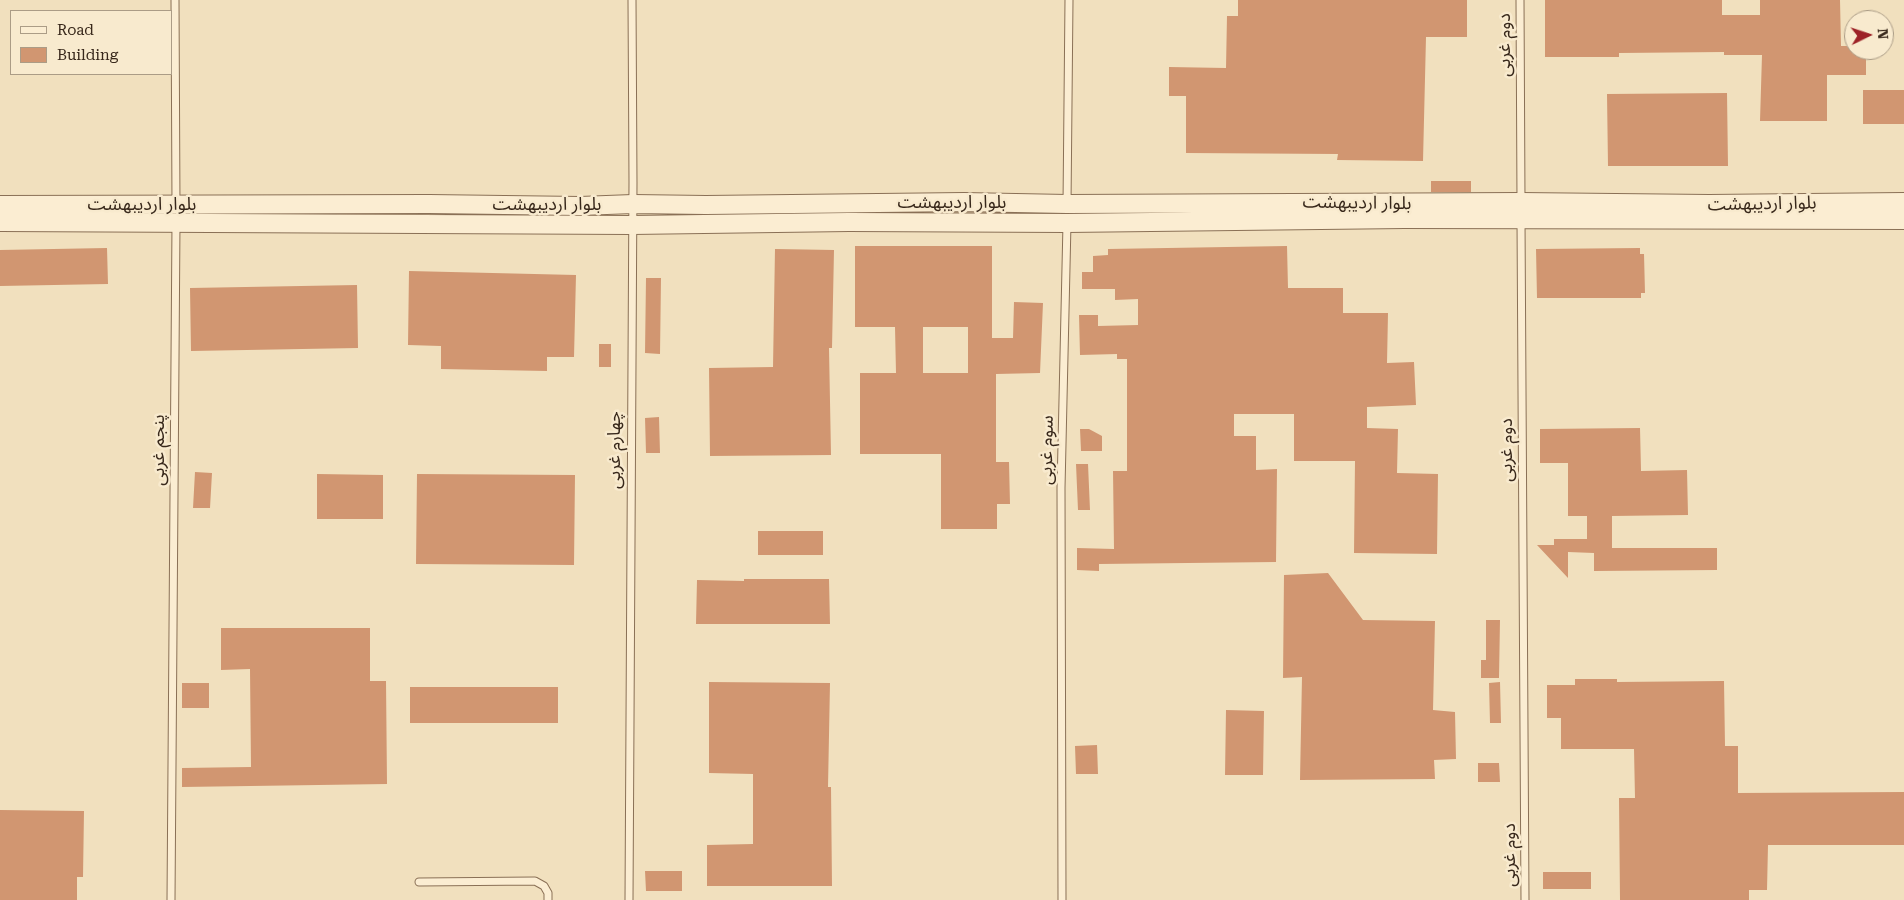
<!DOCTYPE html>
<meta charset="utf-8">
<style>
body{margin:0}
#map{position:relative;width:1904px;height:900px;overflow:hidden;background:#f1e0be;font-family:"Roboto Serif",serif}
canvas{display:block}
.legend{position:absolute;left:10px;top:10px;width:162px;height:65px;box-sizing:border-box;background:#f8eace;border:1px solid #ab9c86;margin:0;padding:6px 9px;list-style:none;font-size:15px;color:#38281b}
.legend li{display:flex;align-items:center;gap:10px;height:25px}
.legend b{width:25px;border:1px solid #ab9c86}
.north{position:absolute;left:1844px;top:10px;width:50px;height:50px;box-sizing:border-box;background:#f8eace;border:1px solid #ab9c86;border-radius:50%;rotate:86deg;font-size:14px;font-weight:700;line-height:20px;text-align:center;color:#38281b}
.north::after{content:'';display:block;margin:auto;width:18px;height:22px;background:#9d2227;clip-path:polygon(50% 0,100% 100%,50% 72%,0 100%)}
</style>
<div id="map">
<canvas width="1904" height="900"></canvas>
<ul class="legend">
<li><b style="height:6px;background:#fbedd2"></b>Road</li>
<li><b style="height:14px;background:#d19671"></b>Building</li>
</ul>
<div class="north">N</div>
</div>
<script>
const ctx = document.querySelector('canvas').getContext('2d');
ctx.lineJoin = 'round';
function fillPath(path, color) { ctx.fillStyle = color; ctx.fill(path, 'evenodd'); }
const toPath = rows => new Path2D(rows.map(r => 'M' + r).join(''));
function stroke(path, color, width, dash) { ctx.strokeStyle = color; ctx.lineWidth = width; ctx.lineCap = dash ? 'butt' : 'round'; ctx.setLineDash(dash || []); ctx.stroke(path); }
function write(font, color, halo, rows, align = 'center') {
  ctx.font = font + ' "Roboto Serif","Noto Sans Arabic",serif'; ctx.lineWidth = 5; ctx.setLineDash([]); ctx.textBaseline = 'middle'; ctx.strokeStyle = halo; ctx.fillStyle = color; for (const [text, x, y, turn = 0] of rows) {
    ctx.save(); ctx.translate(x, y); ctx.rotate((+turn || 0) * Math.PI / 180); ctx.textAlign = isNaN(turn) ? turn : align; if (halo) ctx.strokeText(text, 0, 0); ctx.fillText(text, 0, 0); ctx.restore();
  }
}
const building = toPath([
 [1238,0,1467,0,1467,37,1426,37,1423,161,1337,160,1338,154,1186,153,1186,96,1169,96,1169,67,1226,68,1227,16,1238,16],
 [1545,0,1722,0,1722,15,1760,15,1760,0,1840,0,1841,46,1854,46,1854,50,1866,50,1866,75,1827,75,1827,121,1760,121,1762,55,1724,55,1724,52,1619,53,1619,57,1545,57],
 [1863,90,1904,90,1904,124,1863,124],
 [1727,93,1728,166,1608,166,1607,94],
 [1431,181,1471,181,1471,192,1431,192],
 [855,246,992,246,992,338,1013,338,1014,302,1043,303,1040,373,996,374,996,462,1009,462,1010,504,997,504,997,529,941,529,941,454,860,454,860,373,896,373,895,327,855,327],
 [923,327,968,327,968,373,923,373],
 [1287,246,1288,288,1343,288,1343,313,1388,313,1387,363,1414,362,1416,405,1367,407,1367,428,1398,429,1397,473,1438,474,1437,554,1354,553,1355,461,1294,461,1294,414,1234,414,1234,436,1256,436,1256,470,1277,469,1276,562,1099,564,1099,571,1077,570,1077,548,1114,549,1113,471,1127,471,1127,359,1117,359,1117,354,1080,355,1079,315,1098,315,1098,326,1138,325,1138,299,1115,300,1115,289,1082,289,1082,272,1093,272,1093,256,1108,255,1108,249],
 [107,248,108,284,0,286,0,250],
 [1640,248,1640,254,1644,254,1645,293,1641,293,1641,298,1537,298,1536,249],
 [775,249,834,250,832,348,829,348,831,455,710,456,709,368,773,367],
 [409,271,576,275,574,357,547,357,547,371,441,369,441,346,408,345],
 [646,278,661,278,660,354,645,353],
 [357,285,358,348,191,351,190,288],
 [599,344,611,344,611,367,599,367],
 [659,417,660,453,646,453,645,418],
 [1640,428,1641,471,1687,470,1688,515,1612,516,1612,548,1717,548,1717,570,1594,571,1594,553,1568,552,1568,578,1537,545,1554,545,1554,539,1587,539,1587,516,1568,516,1568,463,1540,463,1540,429],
 [1080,429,1089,429,1102,436,1102,451,1081,451],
 [1076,464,1088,464,1090,510,1078,510],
 [195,472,212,473,210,508,193,508],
 [317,474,383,475,383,519,317,519],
 [417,474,575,475,574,565,416,564],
 [758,531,823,531,823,555,758,555],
 [1328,573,1363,620,1435,621,1433,710,1455,712,1456,759,1434,760,1435,779,1300,780,1302,677,1283,678,1284,575],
 [744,579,829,579,830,624,696,624,697,580,744,581],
 [1486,620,1500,620,1499,678,1481,678,1481,660,1486,660],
 [221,628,370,628,370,681,386,681,387,784,182,787,182,768,251,767,250,669,221,670],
 [1575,679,1617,679,1617,682,1724,681,1725,746,1738,746,1738,793,1904,792,1904,845,1768,845,1767,890,1749,890,1749,900,1620,900,1619,798,1635,798,1634,749,1561,749,1561,718,1547,718,1547,685,1575,685],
 [709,682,830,683,828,787,831,787,832,886,707,886,707,845,753,844,753,774,709,773],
 [1500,682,1501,723,1490,723,1489,683],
 [182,683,209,683,209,708,182,708],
 [410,687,558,687,558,723,410,723],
 [1226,710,1264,711,1263,775,1225,775],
 [1097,745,1098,774,1076,774,1075,746],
 [1478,763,1499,763,1500,782,1478,782],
 [0,810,84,811,83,877,77,877,77,900,0,900],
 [645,871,682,871,682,891,646,891],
 [1543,872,1591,872,1591,889,1543,889]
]);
const service = toPath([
 [175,0,176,205],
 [1520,0,1521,202],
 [1067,205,1069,0],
 [1521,220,1525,900],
 [419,882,535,881,544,886,548,893,548,900],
 [171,900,176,223],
 [629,900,633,182,632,0],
 [1062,900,1061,488,1067,223]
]);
const tertiary = toPath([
 [0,205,429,204,580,206,633,204,706,205,964,202,1067,204,1521,202,1709,204,1904,202],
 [0,222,632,225,849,222,1067,223,1405,219,1904,220]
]);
const streetNames = [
 ["دوم غربی",1505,45,-90],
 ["بلوار اردیبهشت",952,203],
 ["بلوار اردیبهشت",1357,203,1],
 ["بلوار اردیبهشت",1762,204,-1],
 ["بلوار اردیبهشت",142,205],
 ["بلوار اردیبهشت",547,205],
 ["پنجم غربی",159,450,-90],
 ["چهارم غربی",615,450,-90],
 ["سوم غربی",1047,450,-89],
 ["دوم غربی",1507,450,-90],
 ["دوم غربی",1510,855,-90]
];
fillPath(building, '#d19671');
stroke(service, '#8a7056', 9);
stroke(tertiary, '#8a7056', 20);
stroke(service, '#fbedd2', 7);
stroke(tertiary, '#fbedd2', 18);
write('18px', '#38281b', '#f8eace', streetNames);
</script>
